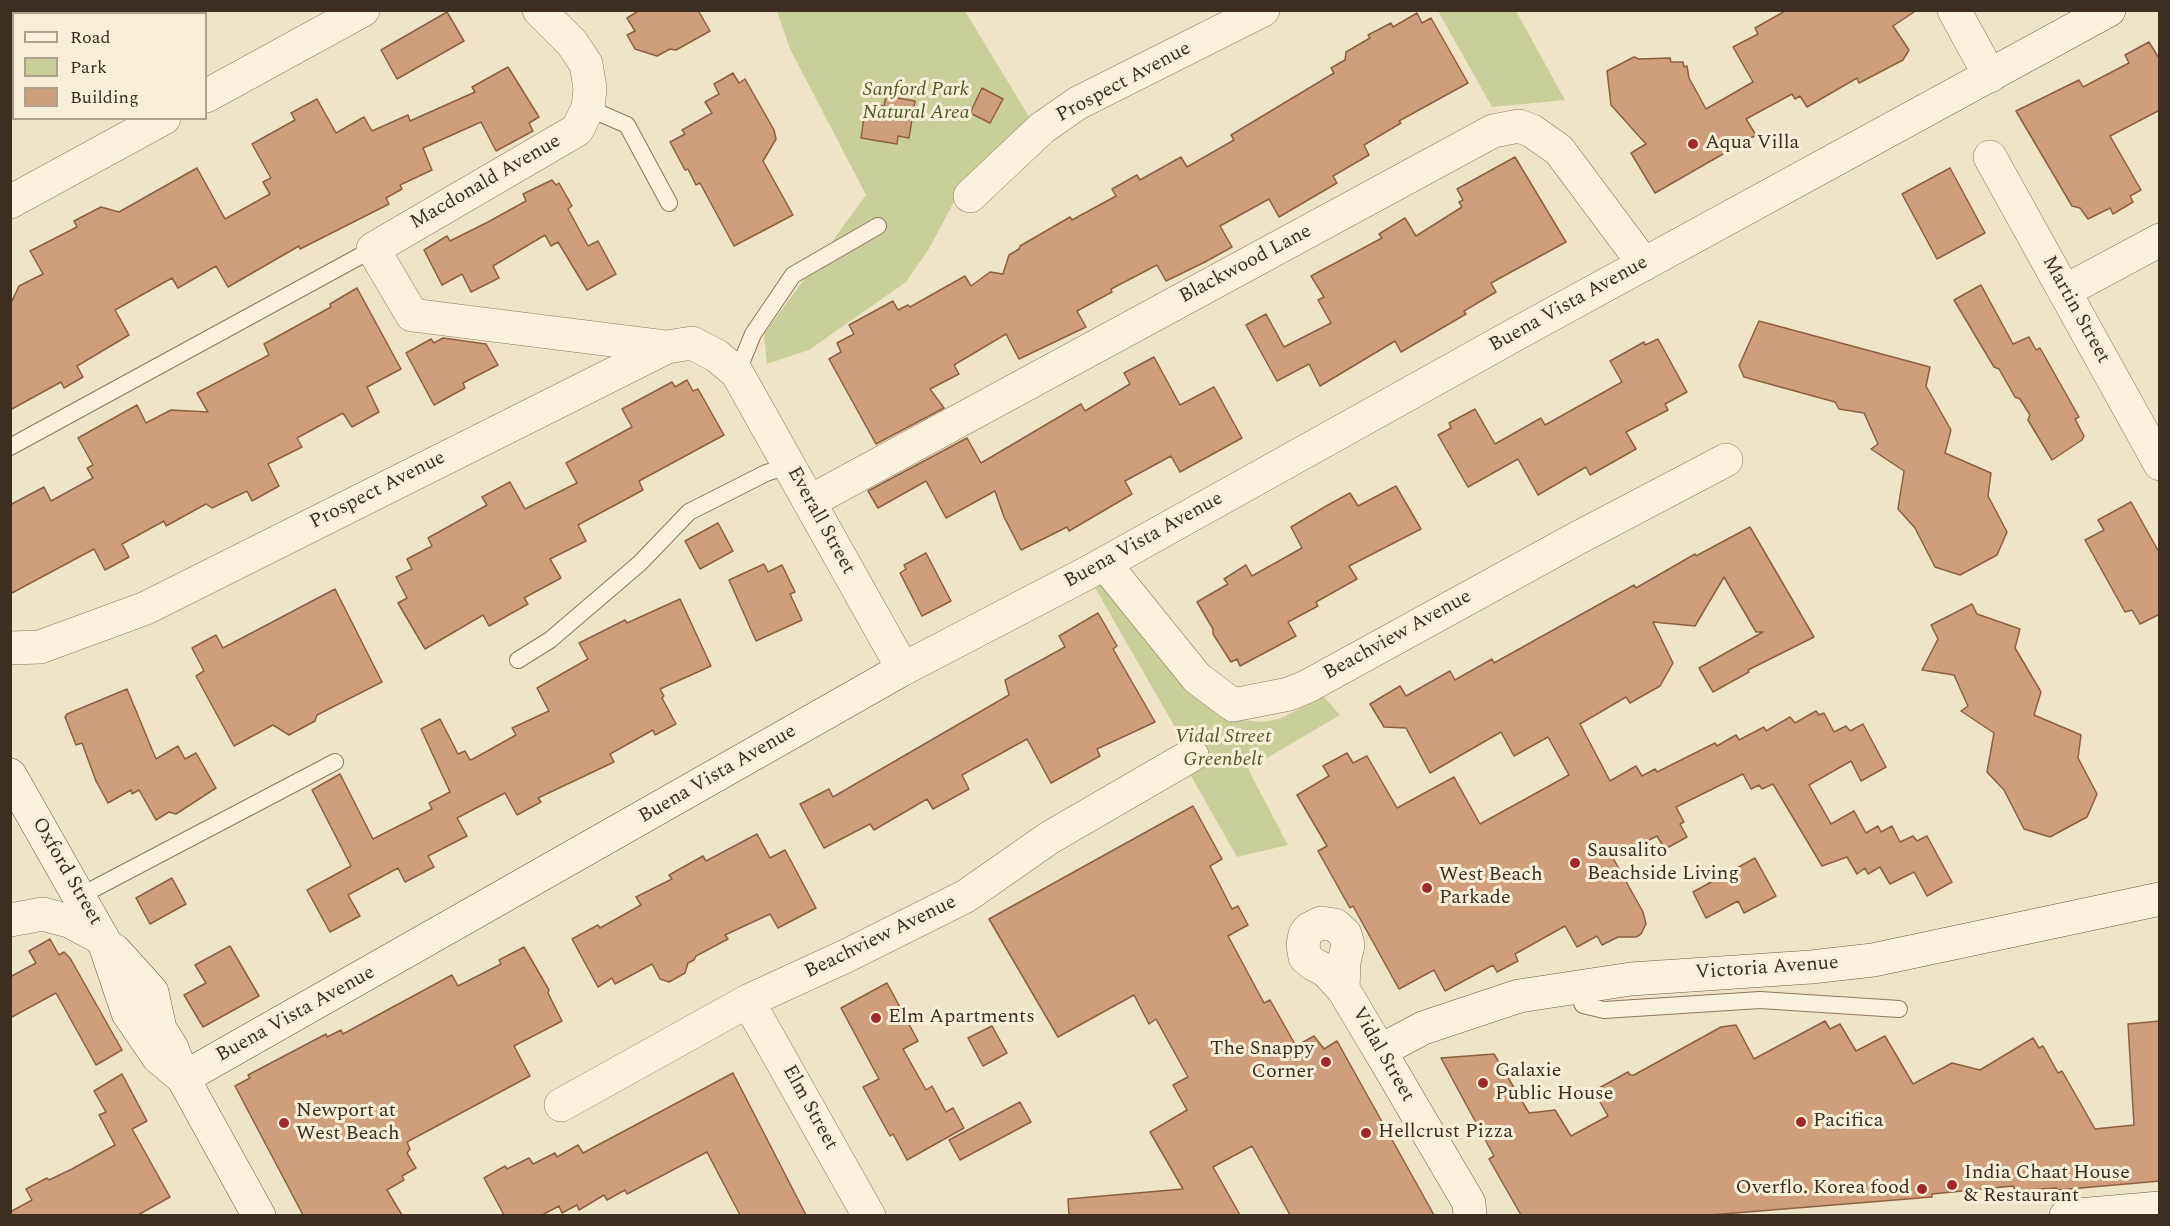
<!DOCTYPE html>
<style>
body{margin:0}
#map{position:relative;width:2170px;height:1226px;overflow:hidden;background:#f0e4c8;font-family:Spectral,serif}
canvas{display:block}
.frame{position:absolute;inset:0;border:12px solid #3d2e20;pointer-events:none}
.legend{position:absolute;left:12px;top:12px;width:195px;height:108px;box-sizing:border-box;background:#f7eed8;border:2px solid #ada18e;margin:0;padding:8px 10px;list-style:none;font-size:18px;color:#3d2e20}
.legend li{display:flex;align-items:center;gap:12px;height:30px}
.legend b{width:30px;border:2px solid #ada18e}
</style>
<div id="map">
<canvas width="2170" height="1226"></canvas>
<div class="frame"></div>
<ul class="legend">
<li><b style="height:8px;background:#faf1dc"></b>Road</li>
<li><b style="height:16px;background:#c9cf9b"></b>Park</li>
<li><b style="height:16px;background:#cf9f7d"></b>Building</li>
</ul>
</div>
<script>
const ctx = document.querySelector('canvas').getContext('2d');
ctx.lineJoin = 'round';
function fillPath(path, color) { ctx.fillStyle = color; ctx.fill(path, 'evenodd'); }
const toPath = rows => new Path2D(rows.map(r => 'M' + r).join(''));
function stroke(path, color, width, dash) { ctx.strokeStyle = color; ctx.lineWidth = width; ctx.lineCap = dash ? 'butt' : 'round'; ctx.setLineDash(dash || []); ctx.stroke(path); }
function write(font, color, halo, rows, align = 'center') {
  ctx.font = font + ' Spectral,serif'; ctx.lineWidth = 6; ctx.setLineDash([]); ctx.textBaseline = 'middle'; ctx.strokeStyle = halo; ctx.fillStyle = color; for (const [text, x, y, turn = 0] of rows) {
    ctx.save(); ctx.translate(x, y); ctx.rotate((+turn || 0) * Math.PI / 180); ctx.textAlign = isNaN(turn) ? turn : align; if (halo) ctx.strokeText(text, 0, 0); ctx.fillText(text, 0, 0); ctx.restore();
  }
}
const green = toPath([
 [777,11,965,11,1034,125,962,187,930,247,906,282,809,350,767,364,764,334,866,195,790,49],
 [1438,11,1516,11,1565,100,1492,107],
 [1106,579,1235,719,1262,722,1279,719,1324,697,1340,715,1248,769,1288,845,1237,857,1182,760,1191,755,1094,586]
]);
const building = toPath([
 [640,10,698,10,710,31,676,50,670,49,657,56,635,49,627,35,635,31,627,18,640,10],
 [1787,10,1917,10,1893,26,1909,50,1903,60,1859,83,1857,78,1807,107,1800,96,1795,99,1792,94,1746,119,1756,135,1655,193,1631,153,1646,144,1611,105,1607,71,1634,57,1639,59,1670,58,1671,62,1683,62,1684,67,1687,66,1689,78,1706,109,1753,82,1733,47,1758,34,1755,28,1787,10],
 [447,12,464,41,397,79,381,50,447,12],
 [1417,13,1422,23,1431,18,1468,83,1399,121,1401,123,1364,145,1369,155,1333,176,1337,183,1279,217,1269,199,1220,226,1232,247,1205,262,1166,281,1157,265,1111,289,1112,292,1077,311,1086,327,1019,359,1006,334,954,365,959,374,930,389,944,408,876,444,829,359,841,352,837,343,854,334,849,325,893,301,898,310,908,305,910,307,965,276,971,286,990,272,1003,274,1009,255,1019,249,1020,246,1070,217,1072,220,1116,196,1112,189,1137,175,1140,180,1181,157,1187,167,1234,140,1231,135,1334,73,1331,68,1345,60,1346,52,1370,38,1368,35,1391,23,1393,27,1417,13],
 [2149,42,2160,60,2160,110,2110,136,2141,190,2130,196,2133,202,2113,214,2110,208,2088,219,2080,208,2072,206,2016,111,2079,80,2083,87,2129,63,2125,55,2149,42],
 [508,67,539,117,529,123,533,131,496,151,481,122,423,148,432,170,400,185,402,189,386,198,389,204,300,249,299,246,228,287,216,266,178,288,172,278,115,310,129,335,77,366,83,377,64,388,61,382,10,410,10,305,19,286,43,274,30,251,77,227,74,221,101,207,119,212,197,168,225,219,270,194,263,182,271,178,252,144,295,120,291,113,317,99,336,133,364,117,372,131,408,115,410,121,475,92,472,87,508,67],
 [733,73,739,83,745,79,774,130,776,139,763,161,793,215,734,246,700,183,696,185,688,169,685,170,670,142,685,134,682,130,712,113,705,102,719,94,714,84,733,73],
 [982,88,1003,99,990,123,970,113,982,88],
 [886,96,915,101,909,138,898,136,897,144,861,138,866,103,884,106,886,96],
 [1515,157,1566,242,1491,283,1496,292,1464,311,1466,314,1401,352,1395,341,1320,386,1309,364,1277,381,1246,325,1266,314,1284,347,1331,323,1318,300,1324,297,1311,276,1382,238,1379,234,1405,218,1416,236,1462,207,1459,202,1463,200,1457,189,1515,157],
 [1950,168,1985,233,1937,259,1902,194,1950,168],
 [552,180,556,185,559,183,572,206,568,209,588,246,598,241,616,274,587,290,558,242,551,246,545,235,493,266,499,278,471,292,462,274,442,285,424,250,447,236,450,241,488,222,526,201,523,194,552,180],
 [1981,285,2013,344,2029,337,2036,350,2040,348,2079,417,2075,419,2084,436,2082,440,2052,460,2028,420,2030,415,2020,399,2015,397,1999,369,1994,367,1954,300,1981,285],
 [357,288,401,369,367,387,379,412,352,427,343,413,297,438,302,447,268,464,279,486,252,501,247,491,212,508,206,504,166,526,164,521,122,544,129,557,105,570,94,549,10,594,10,505,44,487,51,501,93,478,87,468,93,465,78,438,137,405,146,423,171,410,208,412,197,393,269,355,264,344,331,307,330,304,357,288],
 [1759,321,1930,367,1926,386,1951,430,1945,453,1991,473,1988,496,2007,532,1997,555,1960,575,1935,567,1915,528,1898,509,1904,471,1871,449,1878,444,1864,413,1839,409,1835,402,1744,377,1739,366,1759,321],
 [443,338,486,344,498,365,463,383,465,388,434,405,406,353,431,339,434,343,443,338],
 [1658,339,1687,392,1665,404,1668,410,1626,432,1636,449,1590,475,1586,467,1538,495,1518,459,1468,487,1438,435,1451,428,1449,423,1475,409,1495,444,1541,418,1545,425,1622,382,1610,361,1644,342,1645,345,1658,339],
 [1154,357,1180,405,1214,387,1242,438,1180,472,1171,456,1125,481,1132,494,1069,531,1067,527,1021,550,1004,517,995,491,946,518,926,481,878,508,868,491,967,438,981,463,1081,404,1085,411,1130,384,1124,373,1154,357],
 [687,380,693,391,698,389,724,435,639,481,643,490,578,525,586,541,550,559,561,578,524,598,528,604,489,626,483,615,425,649,398,603,407,598,396,577,412,569,407,559,432,546,428,538,487,505,482,497,510,482,525,509,577,483,566,463,632,427,622,409,672,382,675,387,687,380],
 [1396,486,1421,529,1349,566,1357,579,1316,602,1318,606,1288,622,1296,636,1240,666,1237,659,1231,662,1213,634,1213,629,1197,602,1228,584,1224,579,1246,565,1252,576,1302,548,1291,527,1328,505,1350,493,1358,506,1396,486],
 [2131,502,2160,554,2160,614,2140,624,2132,610,2125,612,2085,540,2104,530,2098,520,2131,502],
 [718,523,733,551,700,569,685,541,718,523],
 [1750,527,1814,637,1748,670,1749,672,1713,692,1699,668,1763,632,1756,632,1724,577,1695,626,1653,622,1673,663,1660,686,1630,703,1626,697,1580,724,1610,781,1636,766,1642,776,1655,769,1657,772,1715,743,1717,746,1736,735,1739,740,1764,727,1766,731,1790,717,1795,723,1816,711,1819,715,1824,713,1834,732,1846,726,1850,731,1863,724,1886,767,1861,781,1851,761,1809,785,1831,824,1854,811,1866,833,1878,826,1881,832,1892,826,1900,842,1913,836,1917,841,1927,836,1952,882,1927,896,1914,872,1890,884,1880,867,1868,874,1865,868,1857,874,1847,857,1822,866,1773,784,1762,789,1759,785,1751,789,1743,774,1676,807,1684,822,1680,824,1687,837,1665,849,1657,836,1613,858,1643,912,1646,924,1641,934,1636,937,1618,937,1602,945,1597,936,1577,947,1565,926,1515,954,1518,961,1497,972,1493,965,1445,991,1434,970,1399,989,1353,906,1350,908,1318,851,1327,846,1297,795,1329,776,1323,766,1347,753,1353,763,1367,756,1397,808,1454,777,1480,824,1569,775,1548,737,1514,756,1501,732,1430,773,1406,728,1384,727,1370,704,1400,686,1406,696,1450,671,1455,680,1492,659,1494,663,1634,585,1636,588,1695,554,1696,556,1750,527],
 [926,553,951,601,922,616,900,573,906,569,904,565,926,553],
 [764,564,768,572,782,565,795,592,790,594,802,620,756,641,729,580,764,564],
 [335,589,382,682,317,715,315,721,289,735,273,725,234,746,196,676,204,671,192,648,216,635,223,648,335,589],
 [680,599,711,666,660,689,664,696,662,698,676,724,655,735,653,730,610,754,614,762,538,798,541,802,517,815,505,793,457,818,467,836,428,856,434,867,405,882,398,868,348,895,360,916,330,932,307,890,351,866,312,790,340,774,373,839,432,809,429,803,450,792,421,729,440,719,458,754,465,751,470,760,473,759,516,735,512,728,549,711,537,688,588,659,579,643,625,620,627,623,680,599],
 [1972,604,1977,614,2020,629,2015,648,2041,692,2034,715,2081,735,2078,758,2097,794,2087,817,2050,837,2024,829,2004,790,1987,772,1994,733,1961,711,1968,706,1954,675,1922,670,1938,639,1931,625,1972,604],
 [1098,613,1117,646,1113,649,1155,722,1097,749,1100,756,1051,783,1027,739,962,775,969,789,933,809,927,799,874,830,870,824,824,848,800,804,829,789,833,797,1009,695,1005,680,1065,647,1059,636,1098,613],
 [127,689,156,759,178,746,185,759,196,753,216,788,176,814,169,812,156,820,139,790,132,794,131,790,108,803,96,781,82,743,76,745,65,717,67,714,127,689],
 [1193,806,1222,859,1210,866,1232,909,1238,906,1248,925,1228,936,1264,1003,1270,1000,1296,1046,1314,1036,1324,1049,1337,1041,1434,1215,1290,1215,1252,1146,1213,1167,1240,1215,1069,1215,1068,1199,1183,1189,1150,1132,1187,1110,1173,1085,1188,1077,1156,1019,1149,1024,1134,995,1058,1037,989,919,1193,806],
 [757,834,770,858,785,850,816,908,778,928,770,914,725,935,728,939,696,956,694,960,688,963,685,973,669,982,660,979,652,964,615,984,612,978,598,987,572,939,598,925,600,928,641,905,636,897,672,879,669,875,703,856,706,861,757,834],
 [1755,858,1776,896,1744,913,1738,901,1706,918,1693,892,1755,858],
 [172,878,186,904,150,924,136,898,172,878],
 [50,939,59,955,64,952,70,958,122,1050,96,1065,56,993,10,1018,10,977,36,963,29,951,50,939],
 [230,946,259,996,203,1027,184,995,206,983,195,965,230,946],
 [524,947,549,990,548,993,562,1021,514,1046,530,1076,407,1142,410,1149,407,1153,416,1168,402,1176,404,1180,387,1190,402,1215,303,1215,235,1086,250,1078,248,1075,326,1034,327,1037,341,1030,343,1034,452,975,458,986,501,964,499,960,524,947],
 [887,983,918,1041,903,1049,926,1090,932,1086,946,1112,953,1108,964,1128,907,1160,893,1134,890,1136,863,1087,879,1079,841,1008,887,983],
 [1825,1021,1830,1029,1840,1024,1856,1051,1885,1036,1913,1084,1952,1063,1980,1070,2033,1038,2039,1048,2043,1046,2058,1073,2062,1071,2095,1129,2134,1125,2128,1024,2160,1021,2160,1181,2058,1190,2056,1188,2016,1191,2013,1186,1932,1194,1932,1197,1710,1215,1521,1215,1489,1159,1494,1156,1441,1058,1494,1054,1529,1113,1555,1110,1571,1136,1608,1116,1596,1095,1601,1092,1599,1088,1628,1072,1630,1075,1634,1075,1721,1027,1736,1025,1754,1059,1825,1021],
 [992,1026,1007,1053,983,1066,968,1038,992,1026],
 [733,1073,806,1215,740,1215,707,1152,627,1194,625,1190,607,1200,604,1195,579,1210,577,1205,562,1213,559,1206,542,1215,504,1215,484,1178,505,1166,507,1169,529,1158,533,1164,555,1153,557,1157,578,1145,583,1153,733,1073],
 [122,1074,147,1121,132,1129,170,1197,138,1215,10,1215,10,1212,32,1200,26,1189,47,1178,49,1180,72,1169,115,1145,99,1115,106,1112,94,1091,122,1074],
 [1020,1102,1031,1122,960,1160,949,1140,1020,1102]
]);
const lane = toPath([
 [588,108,627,125,669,203],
 [737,373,753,334,793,275,878,226],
 [10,447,373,249],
 [518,660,550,640,640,563,689,512,766,473,788,466],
 [80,896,335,762],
 [1574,987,1583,1005,1604,1010,1760,1000,1899,1009]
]);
const street = toPath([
 [539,10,572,43,586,64,590,88,588,108,577,130,373,249,412,315,667,347],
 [1954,10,1990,76],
 [206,96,363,10],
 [1990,157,2160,464],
 [970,196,1042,128,1078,103,1263,10],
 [10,202,164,118],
 [2065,291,2160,240],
 [809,502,1493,131,1519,126,1532,131,1559,150,1644,264],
 [1105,564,1197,678,1233,705,1289,694,1308,686,1572,541,1726,460],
 [10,648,40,647,146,608,667,347,692,343,717,356,737,373,903,669],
 [10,920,43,914,69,921,103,939],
 [1343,989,1344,962,1348,945,1345,934,1335,925,1321,923,1309,929,1305,934,1303,945,1305,957,1313,964,1325,970,1343,989,1380,1051],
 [748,1001,869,1216],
 [561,1105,748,1001,846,956,966,896,1049,838,1192,755]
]);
const secondary = toPath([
 [10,775,103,939,128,1013,158,1057,183,1078],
 [114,950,152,992,160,1029,172,1048,183,1078,259,1216],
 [183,1078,903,669,1089,572,1525,329,2109,10],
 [1470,1216,1469,1203,1380,1051,1423,1028,1519,996,1631,979,1811,967,1873,960,2160,899],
 [2066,1216,2160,1208]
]);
const markers = [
 [1693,144,6,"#9e2a2b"],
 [1575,863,6,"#9e2a2b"],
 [1427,888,6,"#9e2a2b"],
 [876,1018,6,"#9e2a2b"],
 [1326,1062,6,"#9e2a2b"],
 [1483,1083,6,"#9e2a2b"],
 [1801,1122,6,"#9e2a2b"],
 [284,1123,6,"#9e2a2b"],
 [1366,1133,6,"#9e2a2b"],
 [1952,1185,6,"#9e2a2b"],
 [1922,1189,6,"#9e2a2b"]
];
const streetNames = [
 ["Prospect Avenue",1124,83,-28],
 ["Macdonald Avenue",486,183,-30],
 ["Blackwood Lane",1246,265,-28],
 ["Buena Vista Avenue",1569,305,-29],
 ["Martin Street",2075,310,61],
 ["Prospect Avenue",378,491,-27],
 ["Everall Street",820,521,61],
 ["Buena Vista Avenue",1144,541,-29],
 ["Beachview Avenue",1398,636,-29],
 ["Buena Vista Avenue",718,775,-30],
 ["Oxford Street",66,872,60],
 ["Beachview Avenue",881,938,-26],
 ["Victoria Avenue",1767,969,-4],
 ["Buena Vista Avenue",296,1015,-29],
 ["Vidal Street",1382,1055,60],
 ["Elm Street",809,1108,61]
];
const parkNames = [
 ["Sanford Park",916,91],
 ["Natural Area",916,114],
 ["Vidal Street",1223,738],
 ["Greenbelt",1223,761]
];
const poiNames = [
 ["Aqua Villa",1705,144],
 ["Sausalito",1587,852],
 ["Beachside Living",1587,875],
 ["West Beach",1439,876],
 ["Parkade",1439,899],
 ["Elm Apartments",888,1018],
 ["The Snappy",1314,1050,"right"],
 ["Corner",1314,1073,"right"],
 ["Galaxie",1495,1072],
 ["Public House",1495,1095],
 ["Newport at",296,1112],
 ["West Beach",296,1135],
 ["Pacifica",1813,1122],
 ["Hellcrust Pizza",1378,1133],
 ["India Chaat House",1964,1174],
 ["& Restaurant",1964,1197],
 ["Overflo. Korea food",1910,1189,"right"]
];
fillPath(green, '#c9cf9b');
fillPath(building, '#cf9f7d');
stroke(building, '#8d5f41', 1.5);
stroke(lane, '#8d765c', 18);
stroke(street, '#8d765c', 34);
stroke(secondary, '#6f573f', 34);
stroke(lane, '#faf1dc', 16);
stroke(street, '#faf1dc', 33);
stroke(secondary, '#faf1dc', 33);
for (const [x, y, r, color] of markers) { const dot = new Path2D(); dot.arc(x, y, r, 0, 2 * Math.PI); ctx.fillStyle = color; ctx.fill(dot); stroke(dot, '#f7eed8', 2); }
write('20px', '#3d2e20', '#f7eed8', streetNames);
write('italic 20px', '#4d5a26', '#f7eed8', parkNames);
write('20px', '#3d2e20', '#f7eed8', poiNames, 'left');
</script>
